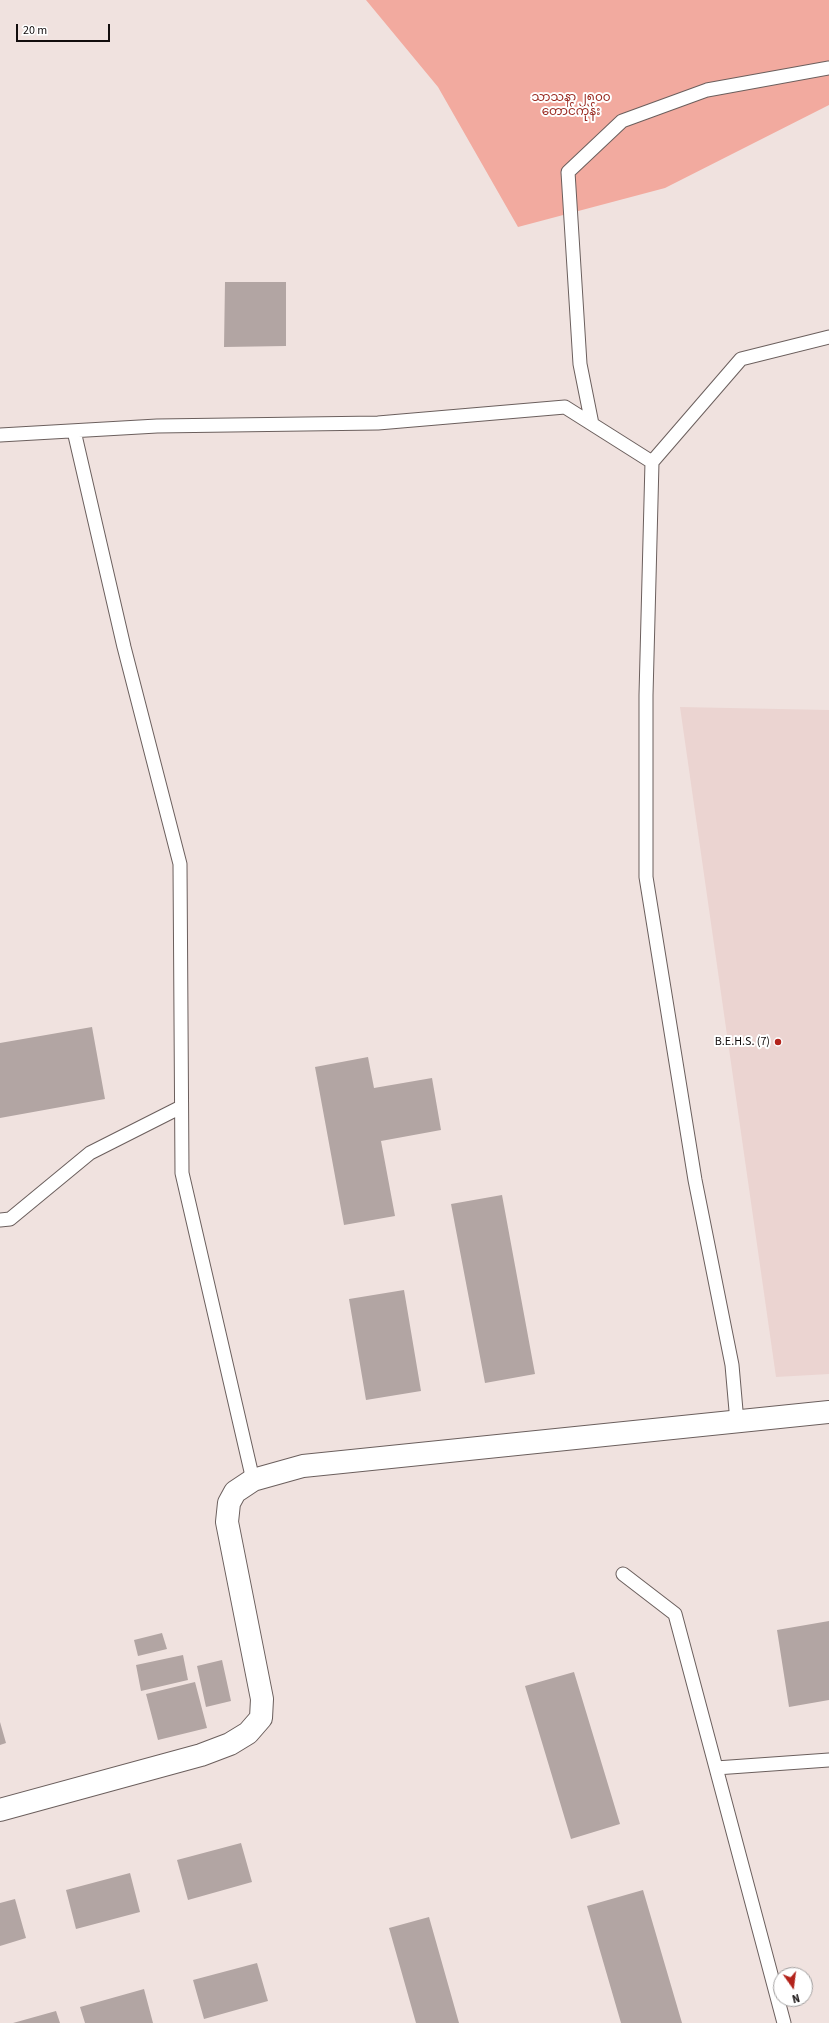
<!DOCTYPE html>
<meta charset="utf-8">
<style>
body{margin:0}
#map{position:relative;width:829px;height:2023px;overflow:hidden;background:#f0e2df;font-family:"Source Sans 3",sans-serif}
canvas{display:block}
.north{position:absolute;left:773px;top:1967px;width:40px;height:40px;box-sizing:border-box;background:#fff;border:1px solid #a09e9e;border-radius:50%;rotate:166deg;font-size:11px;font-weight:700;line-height:16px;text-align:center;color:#120d0d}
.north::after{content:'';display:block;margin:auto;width:14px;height:18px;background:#b3231b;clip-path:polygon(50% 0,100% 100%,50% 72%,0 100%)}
.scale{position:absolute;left:16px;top:24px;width:94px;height:18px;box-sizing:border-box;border:2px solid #120d0d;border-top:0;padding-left:5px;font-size:12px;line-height:14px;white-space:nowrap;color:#120d0d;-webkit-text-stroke:3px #fff;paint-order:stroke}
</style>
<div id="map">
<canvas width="829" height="2023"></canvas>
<div class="north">N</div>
<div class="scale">20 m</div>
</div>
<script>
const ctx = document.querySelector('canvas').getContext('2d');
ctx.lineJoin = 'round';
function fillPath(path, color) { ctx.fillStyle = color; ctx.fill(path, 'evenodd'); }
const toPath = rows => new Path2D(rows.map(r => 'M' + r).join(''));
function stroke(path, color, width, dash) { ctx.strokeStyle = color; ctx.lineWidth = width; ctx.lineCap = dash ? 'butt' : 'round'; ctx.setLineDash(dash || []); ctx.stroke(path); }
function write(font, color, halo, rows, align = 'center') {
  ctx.font = font + ' "Source Sans 3","Noto Sans Myanmar",sans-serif'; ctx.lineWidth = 4; ctx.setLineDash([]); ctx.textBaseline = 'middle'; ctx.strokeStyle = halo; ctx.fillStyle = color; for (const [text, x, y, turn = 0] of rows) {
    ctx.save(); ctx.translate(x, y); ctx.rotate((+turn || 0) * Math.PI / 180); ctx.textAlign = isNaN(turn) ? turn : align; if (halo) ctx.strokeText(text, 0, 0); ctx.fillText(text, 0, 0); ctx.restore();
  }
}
const built = toPath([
 [680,707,829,710,829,1374,776,1377]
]);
const green = toPath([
 [366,0,829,0,829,105,665,188,518,227,438,87]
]);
const building = toPath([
 [225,282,286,282,286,346,224,347],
 [92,1027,105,1099,0,1118,0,1043],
 [368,1057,374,1088,432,1078,441,1130,381,1141,395,1216,344,1225,315,1067],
 [502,1195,535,1374,485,1383,451,1204],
 [404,1290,421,1391,366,1400,349,1299],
 [829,1621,829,1700,789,1707,777,1630],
 [162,1633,167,1649,138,1656,134,1640],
 [183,1655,188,1680,141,1691,136,1665],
 [222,1660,231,1701,206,1707,197,1666],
 [574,1672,620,1824,571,1839,525,1686],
 [195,1682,207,1728,158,1740,146,1694],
 [0,1722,6,1743,0,1745],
 [241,1843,252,1882,188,1900,177,1860],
 [130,1873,140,1912,76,1929,66,1890],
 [643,1890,682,2023,621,2023,587,1906],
 [15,1899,26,1938,0,1946,0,1903],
 [429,1917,459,2023,416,2023,389,1928],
 [257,1963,268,2001,204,2019,193,1980],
 [144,1989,153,2023,85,2023,80,2007],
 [56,2011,60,2023,13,2023]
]);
const service = toPath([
 [592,424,580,364,568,172,622,121,707,90,829,68],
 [74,431,124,647,180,864,182,1173,253,1480],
 [0,435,157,426,378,423,565,407,652,462,646,695,646,877,695,1180,732,1365,737,1422],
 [652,462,741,359,829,337],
 [0,1220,10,1219,90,1153,181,1107],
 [623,1574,675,1614,784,2023],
 [716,1768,829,1760]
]);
const tertiary = toPath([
 [0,1810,201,1755,230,1744,248,1733,261,1718,262,1699,227,1522,229,1503,235,1492,253,1480,303,1466,829,1412]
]);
const markers = [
 [778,1042,4,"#b3231b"]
];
const parkNames = [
 ["သာသနာ ၂၅၀၀",571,98],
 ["တောင်ကုန်း",571,112]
];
const poiNames = [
 ["B.E.H.S. (7)",770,1042]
];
fillPath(built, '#ebd4d1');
fillPath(green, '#f2aa9f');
fillPath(building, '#b2a5a3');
stroke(service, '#6b5f5d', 15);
stroke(tertiary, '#6b5f5d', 24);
stroke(service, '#fff', 13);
stroke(tertiary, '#fff', 22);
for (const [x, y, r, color] of markers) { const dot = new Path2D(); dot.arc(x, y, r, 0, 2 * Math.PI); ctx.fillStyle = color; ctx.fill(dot); stroke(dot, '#fff', 1.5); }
write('12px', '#9a2a21', '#fff', parkNames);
write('12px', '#120d0d', '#fff', poiNames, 'right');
</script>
